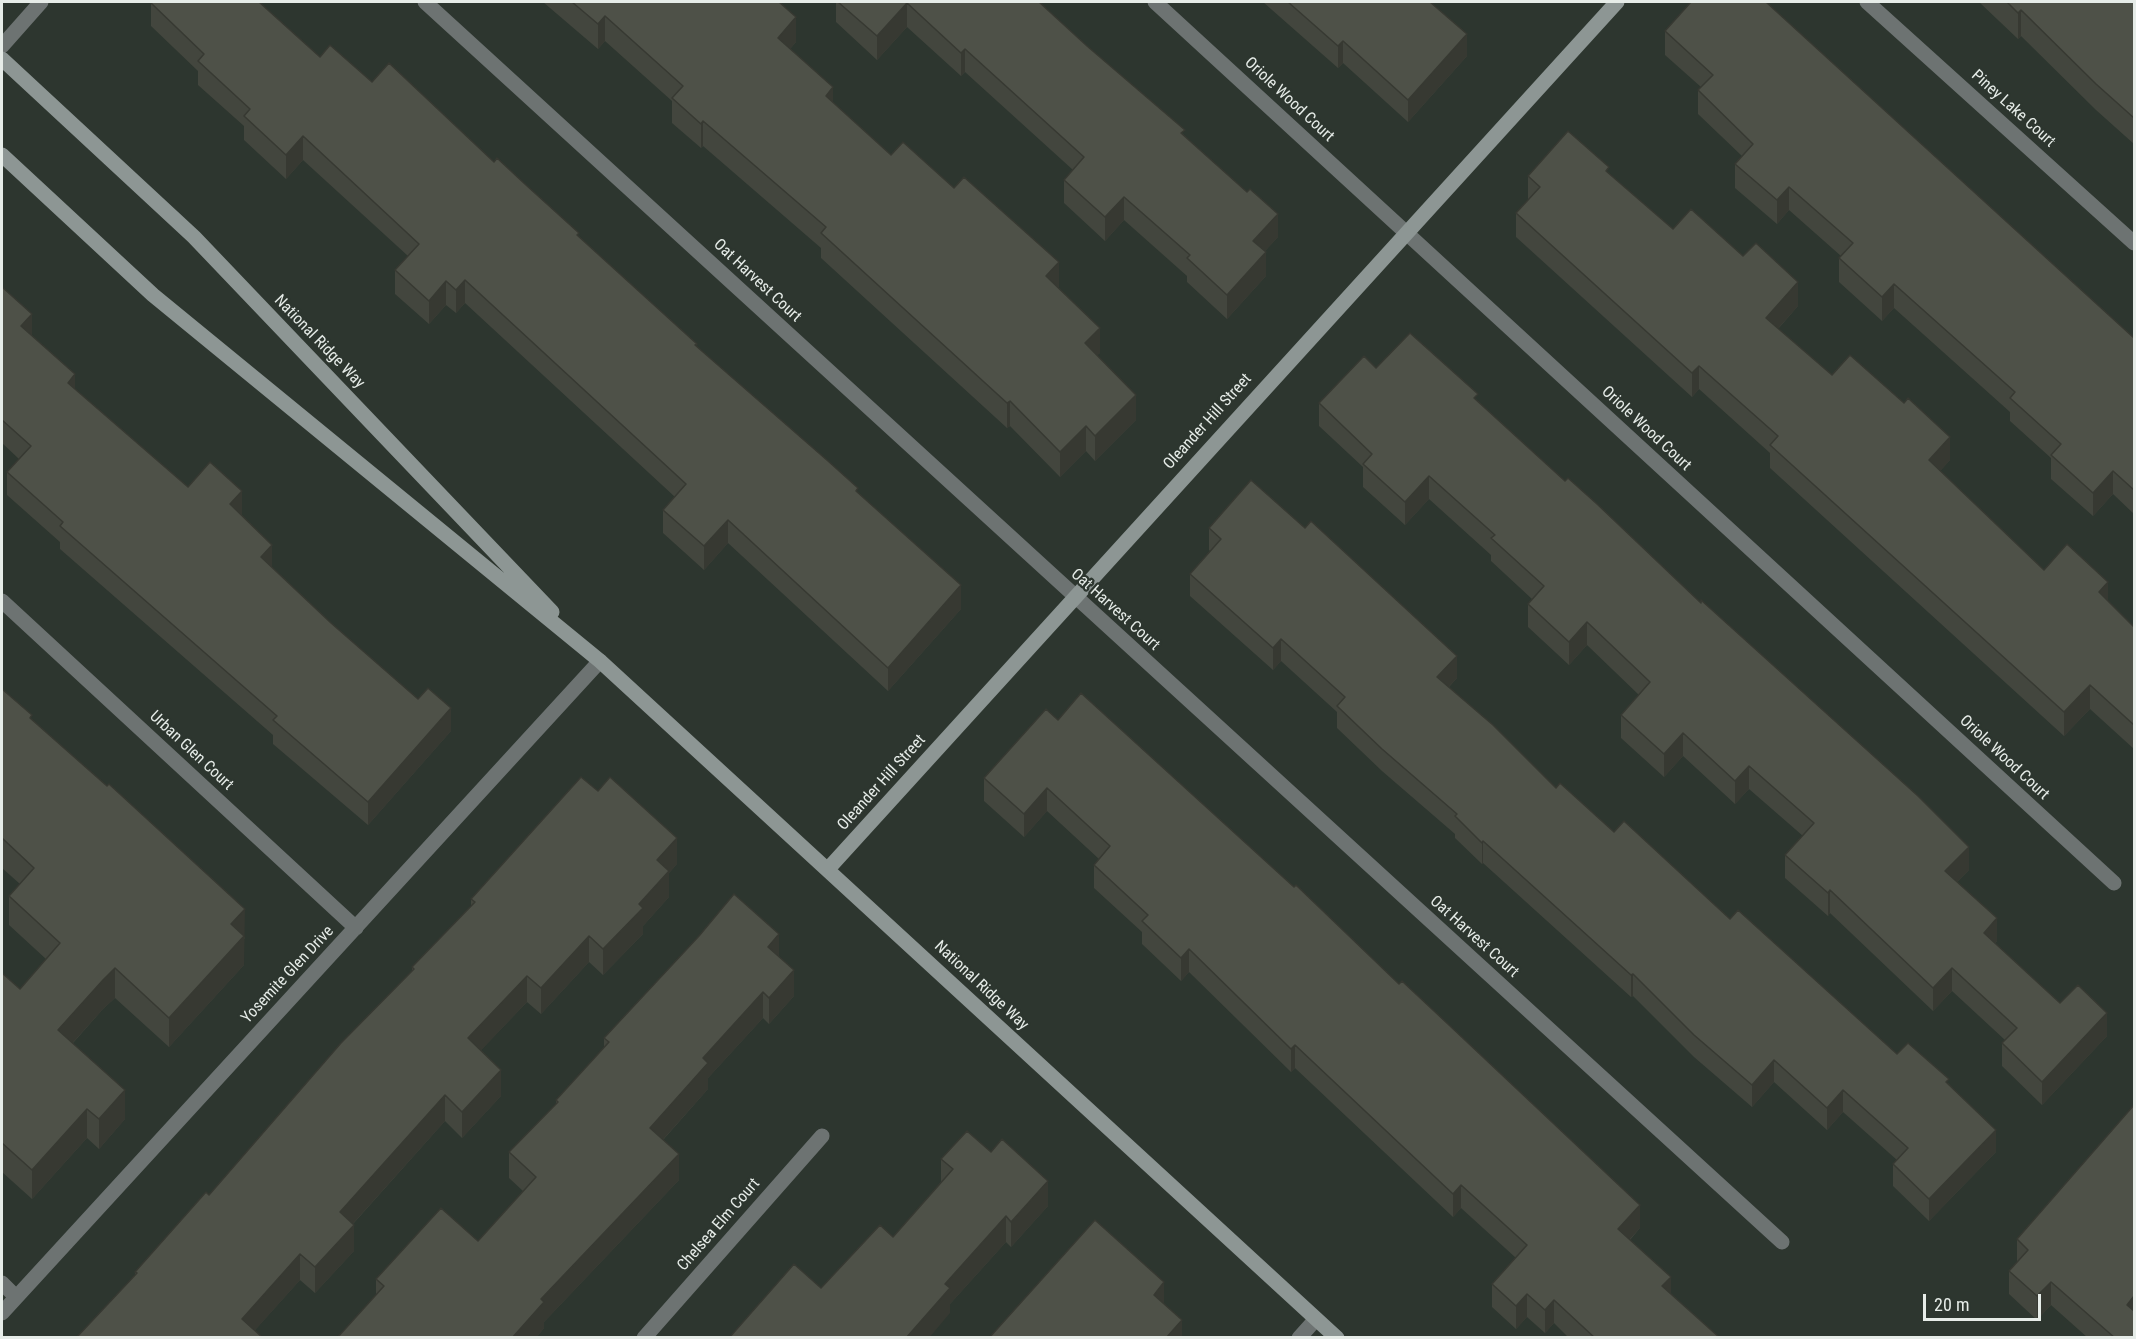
<!DOCTYPE html>
<style>
body{margin:0}
#map{position:relative;width:2136px;height:1339px;overflow:hidden;background:#2d362f;font-family:"Roboto Condensed",sans-serif}
canvas{display:block}
.frame{position:absolute;inset:0;border:3px solid #e6ece8;pointer-events:none}
.scale{position:absolute;left:1923px;top:1294px;width:118px;height:27px;box-sizing:border-box;border:3px solid #e6ece8;border-top:0;padding-left:8px;font-size:18px;line-height:21px;white-space:nowrap;color:#e6ece8;-webkit-text-stroke:4px #2d362f;paint-order:stroke}
</style>
<div id="map">
<canvas width="2136" height="1339"></canvas>
<div class="frame"></div>
<div class="scale">20 m</div>
</div>
<script>
const ctx = document.querySelector('canvas').getContext('2d');
ctx.lineJoin = 'round';
const toPath = rows => new Path2D(rows.map(r => 'M' + r).join(''));
function stroke(path, color, width, dash) { ctx.strokeStyle = color; ctx.lineWidth = width; ctx.lineCap = dash ? 'butt' : 'round'; ctx.setLineDash(dash || []); ctx.stroke(path); }
function fillPath(path, color) { ctx.fillStyle = color; ctx.fill(path, 'evenodd'); }
function write(font, color, halo, rows, align = 'center') {
  ctx.font = font + ' "Roboto Condensed",sans-serif'; ctx.lineWidth = 4.5; ctx.setLineDash([]); ctx.textBaseline = 'middle'; ctx.strokeStyle = halo; ctx.fillStyle = color; for (const [text, x, y, turn = 0] of rows) {
    ctx.save(); ctx.translate(x, y); ctx.rotate((+turn || 0) * Math.PI / 180); ctx.textAlign = isNaN(turn) ? turn : align; if (halo) ctx.strokeText(text, 0, 0); ctx.fillText(text, 0, 0); ctx.restore();
  }
}
const street = toPath([
 [425,2,1782,1242],
 [1155,2,2114,883],
 [1867,2,2134,243],
 [2,46,41,2],
 [2,601,356,928],
 [2,1283,16,1297],
 [2,1313,600,661],
 [644,1338,822,1136],
 [1299,1338,1316,1319]
]);
const secondary = toPath([
 [2,59,194,237,552,612],
 [2,155,153,295,600,661,1337,1338],
 [828,869,1617,2]
]);
const wall = toPath([
 [543,2,779,2,796,42,790,49,833,103,891,155,1059,286,1058,288,1100,353,1097,355,1136,420,1095,461,1086,451,1060,477,1010,426,1007,428,821,258,821,248,703,146,701,148,672,123,672,101,605,41,598,49],
 [836,2,1039,2,1185,136,1278,237,1265,251,1266,276,1227,319,1187,282,1187,276,1124,220,1105,241,1064,203,1064,180,1073,170,965,72,961,76,907,27,877,60,836,22],
 [1263,2,1430,2,1467,56,1408,122,1343,63,1338,68],
 [1979,2,2134,2,2134,144,2096,110,2021,36,2018,39],
 [151,3,320,57,372,82,494,162,579,237,697,347,858,493,961,609,888,691,728,543,704,570,663,533,663,510,675,497,465,303,456,313,446,305,429,324,395,294,395,270,408,256,303,160,286,179,244,140,244,126,198,85,198,71,151,26],
 [1665,31,2134,338,2134,514,2113,494,2093,516,2051,479,2051,458,2010,421,2010,412,1894,308,1882,321,1839,282,1839,258,1841,256,1789,210,1777,224,1735,188,1735,164,1742,156,1698,114,1698,90,1701,87,1665,55],
 [1609,174,1673,229,1798,306,1778,329,1832,375,1950,460,1940,471,2044,570,2108,601,2134,627,2134,749,2090,709,2064,736,1770,468,1770,453,1699,389,1692,397,1516,237,1516,213,1528,200,1528,176],
 [2,287,32,336,75,389,188,487,242,515,241,515,272,567,331,623,451,731,368,825,273,744,273,735,60,549,60,542,7,495,7,472,19,459,2,443],
 [1478,401,1969,870,1957,882,1997,941,1995,944,2060,1003,2107,1036,2042,1105,2002,1066,2002,1043,2005,1040,1952,991,1933,1011,1830,913,1828,916,1785,878,1785,855,1803,836,1749,789,1735,804,1683,756,1664,777,1621,738,1621,715,1639,695,1587,645,1569,665,1528,627,1528,604,1532,599,1491,561,1491,555,1429,499,1405,525,1363,487,1363,467,1319,426,1319,403],
 [1209,528,1457,678,1449,687,1556,788,1730,919,1897,1054,1949,1084,1996,1152,1929,1221,1893,1186,1893,1164,1897,1160,1843,1112,1827,1130,1774,1082,1752,1107,1694,1057,1633,996,1631,997,1483,863,1482,864,1455,838,1455,834,1382,771,1337,728,1337,712,1281,661,1273,670,1190,596,1190,574,1210,551,1209,550],
 [2,689,245,938,244,939,244,965,169,1047,115,998,103,1009,73,1043,125,1119,99,1149,87,1138,32,1199,2,1172,2,973,20,989,46,959,9,925,9,896,20,884,2,868],
 [1058,720,1640,1228,1630,1240,1671,1294,1720,1338,1569,1338,1554,1323,1545,1333,1527,1317,1516,1329,1492,1307,1492,1284,1516,1258,1461,1208,1453,1217,1295,1068,1291,1072,1189,972,1181,981,1142,944,1142,932,1094,888,1094,865,1099,859,1047,811,1024,837,984,801,984,778],
 [677,864,669,873,669,897,643,926,643,934,603,975,589,962,541,1014,527,1002,481,1050,501,1096,462,1138,445,1121,353,1224,354,1251,315,1293,300,1280,255,1330,135,1275,135,1272,209,1195,412,971,412,967,471,906,471,899],
 [779,956,794,996,769,1024,763,1018,708,1078,708,1089,663,1140,679,1180,544,1322,544,1328,536,1338,337,1338,376,1295,376,1279,478,1241,523,1191,509,1178,509,1152,556,1104,556,1100,604,1048,604,1038],
 [941,1159,1048,1206,1011,1247,1006,1242,950,1304,950,1313,821,1288,893,1237,941,1182],
 [2017,1239,2134,1338,2088,1338,2051,1305,2037,1320,2009,1294,2009,1271,2017,1262]
]);
const shadedWall = toPath([
 [907,3,907,27,877,60,877,36],
 [2021,10,2021,36,2018,39,2018,13],
 [605,16,605,41,598,49,598,24],
 [796,17,796,42,778,63,778,38],
 [1467,34,1467,56,1408,122,1408,100],
 [1343,41,1343,63,1338,68,1338,46],
 [965,49,965,72,961,76,961,53],
 [833,87,833,112,826,96],
 [703,121,703,146,701,148,701,124],
 [303,136,303,160,286,179,286,155],
 [1789,187,1789,210,1777,224,1777,200],
 [1124,197,1124,220,1105,241,1105,217],
 [1278,214,1278,237,1253,264,1253,241],
 [1266,252,1266,276,1227,319,1227,295],
 [1059,262,1059,286,1046,301,1046,276],
 [465,280,465,303,456,313,456,290],
 [446,281,446,305,429,324,429,301],
 [1798,282,1798,306,1766,342,1766,318],
 [1894,284,1894,308,1882,321,1882,297],
 [32,314,32,337,21,326],
 [1100,328,1100,353,1085,368,1085,343],
 [1699,366,1699,389,1692,397,1692,373],
 [75,374,75,397,68,383],
 [1136,395,1136,420,1095,461,1095,436],
 [1010,401,1010,426,1007,428,1007,403],
 [1086,426,1086,451,1060,477,1060,452],
 [1950,437,1950,460,1929,484,1929,460],
 [2113,471,2113,494,2093,516,2093,493],
 [1429,476,1429,499,1405,525,1405,502],
 [242,491,242,515,230,528,230,504],
 [728,520,728,543,704,570,704,546],
 [272,545,272,568,261,557],
 [2108,582,2108,606,2099,592],
 [961,585,961,609,888,691,888,668],
 [1587,622,1587,645,1569,665,1569,642],
 [1281,639,1281,661,1273,670,1273,648],
 [1457,656,1457,678,1437,699,1437,677],
 [2090,685,2090,709,2064,736,2064,712],
 [451,708,451,731,368,825,368,802],
 [1683,733,1683,756,1664,777,1664,754],
 [1749,766,1749,789,1735,804,1735,781],
 [1047,788,1047,811,1024,837,1024,814],
 [677,838,677,864,669,873,669,897,643,926,643,934,603,975,603,949,639,904,657,860],
 [1483,841,1483,863,1482,864,1482,843],
 [1969,847,1969,870,1945,894,1945,871],
 [1830,890,1830,913,1828,916,1828,893],
 [245,909,244,965,169,1047,169,1018,231,924],
 [1997,918,1997,941,1984,956,1984,933],
 [779,934,779,960,768,947],
 [589,936,589,962,541,1014,541,988],
 [1189,949,1189,972,1181,981,1181,958],
 [115,968,115,998,103,1009,58,1059,58,1030,103,980],
 [1952,968,1952,991,1933,1011,1933,988],
 [794,970,794,996,769,1024,769,998],
 [1633,974,1633,996,1631,997,1631,975],
 [527,976,527,1002,468,1064,468,1038],
 [763,992,763,1018,708,1078,708,1089,650,1154,650,1128,703,1058],
 [2107,1013,2107,1036,2042,1105,2042,1082],
 [1295,1045,1295,1068,1291,1072,1291,1049],
 [1774,1060,1774,1082,1752,1107,1752,1085],
 [501,1070,501,1096,462,1138,462,1112],
 [125,1090,125,1119,99,1149,99,1119],
 [1843,1090,1843,1112,1827,1130,1827,1108],
 [445,1095,445,1121,340,1238,340,1212],
 [87,1109,87,1138,32,1199,32,1170],
 [1996,1130,1996,1152,1929,1221,1929,1199],
 [679,1154,679,1180,544,1322,544,1328,536,1338,512,1338,541,1299],
 [1048,1181,1048,1206,1011,1247,1011,1222],
 [1461,1185,1461,1208,1453,1217,1453,1194],
 [1640,1205,1640,1228,1618,1252,1618,1229],
 [1006,1216,1006,1242,950,1304,950,1313,929,1338,906,1338,945,1284],
 [354,1225,354,1251,315,1293,315,1267],
 [300,1254,300,1280,248,1338,242,1319],
 [1671,1277,1671,1300,1662,1286],
 [1164,1282,1164,1308,1154,1295],
 [2051,1282,2051,1305,2037,1320,2037,1296],
 [1527,1294,1527,1317,1516,1329,1516,1306],
 [2134,1296,2134,1320,2127,1305],
 [1554,1300,1554,1323,1545,1333,1545,1310],
 [1182,1320,1182,1338,1166,1338]
]);
const building = toPath([
 [152,2,259,2,320,57,330,45,372,82,389,63,494,162,497,158,526,185,579,233,577,235,697,344,695,345,828,461,858,488,856,491,961,585,888,668,728,520,704,546,663,510,686,484,465,280,456,290,446,281,429,301,395,270,419,244,303,136,286,155,244,116,250,109,198,61,204,54,151,3,152,2],
 [572,2,779,2,796,17,778,38,833,87,826,96,891,155,903,142,954,188,964,177,1059,262,1046,276,1100,328,1085,343,1136,395,1095,436,1086,426,1060,452,1010,401,1007,403,821,233,826,227,703,121,701,124,672,98,683,86,605,16,598,24,572,2],
 [838,2,1039,2,1087,46,1185,130,1181,133,1247,192,1250,189,1278,214,1253,241,1266,252,1227,295,1187,258,1190,255,1124,197,1105,217,1064,180,1084,157,965,49,961,53,907,3,877,36,838,2],
 [1288,2,1430,2,1467,34,1408,100,1343,41,1338,46,1288,2],
 [1691,2,1766,2,2134,338,2134,490,2113,471,2093,493,2051,455,2061,444,2010,398,2015,392,1894,284,1882,297,1839,258,1853,243,1789,187,1777,200,1735,164,1753,144,1698,90,1713,75,1665,31,1691,2],
 [2007,2,2134,2,2134,118,2096,84,2021,10,2018,13,2007,2],
 [1568,131,1609,167,1606,171,1673,229,1691,209,1743,256,1756,243,1798,282,1766,318,1832,375,1850,355,1904,403,1908,398,1950,437,1929,460,2044,570,2067,544,2108,582,2099,592,2134,627,2134,725,2090,685,2064,712,1770,445,1778,436,1699,366,1692,373,1516,213,1540,187,1528,176,1568,131],
 [2,287,32,314,21,326,75,374,68,383,188,487,210,462,242,491,230,504,272,545,261,557,331,623,418,699,428,688,451,708,368,802,273,720,277,716,60,526,63,522,7,472,31,446,2,420,2,287],
 [1410,333,1478,394,1474,398,1565,481,1568,478,1597,504,1701,603,1701,600,1918,796,1969,847,1945,871,1997,918,1984,933,2060,1003,2078,985,2107,1013,2042,1082,2002,1043,2017,1028,1952,968,1933,988,1830,890,1828,893,1785,855,1814,823,1749,766,1735,781,1683,733,1664,754,1621,715,1650,682,1587,622,1569,642,1528,604,1544,586,1491,538,1495,535,1429,476,1405,502,1363,464,1372,454,1319,403,1364,356,1376,368,1410,333],
 [1251,480,1305,528,1311,521,1457,656,1437,677,1493,725,1556,788,1560,783,1614,832,1624,821,1730,919,1738,910,1897,1054,1908,1043,1949,1079,1946,1082,1996,1130,1929,1199,1893,1164,1908,1148,1843,1090,1827,1108,1774,1060,1752,1085,1694,1035,1633,974,1631,975,1483,841,1482,843,1455,816,1457,814,1382,749,1337,706,1345,697,1281,639,1273,648,1190,574,1221,539,1209,528,1251,480],
 [2,689,32,715,30,718,107,786,109,784,245,909,231,924,244,936,169,1018,115,968,103,980,58,1030,125,1090,99,1119,87,1109,32,1170,2,1143,2,973,20,989,60,943,9,896,34,868,2,838,2,689],
 [1081,693,1294,887,1296,885,1399,984,1402,981,1449,1025,1640,1205,1618,1229,1671,1277,1662,1286,1720,1338,1595,1338,1554,1300,1545,1310,1527,1294,1516,1306,1492,1284,1527,1245,1461,1185,1453,1194,1295,1045,1291,1049,1189,949,1181,958,1142,921,1148,915,1094,865,1110,846,1047,788,1024,814,984,778,1046,709,1058,720,1081,693],
 [581,777,598,791,610,777,677,838,657,860,669,871,639,904,643,908,603,949,589,936,541,988,527,976,468,1038,501,1070,462,1112,445,1095,340,1212,354,1225,315,1267,300,1254,242,1319,263,1338,76,1338,137,1273,135,1272,206,1192,209,1195,341,1043,414,969,412,967,475,902,471,899,581,777],
 [734,894,779,934,768,947,794,970,769,998,763,992,703,1058,708,1063,650,1128,679,1154,541,1299,544,1302,512,1338,337,1338,384,1286,376,1279,441,1208,478,1241,536,1177,509,1152,558,1102,556,1100,609,1042,604,1038,699,936,734,894],
 [2134,1105,2134,1296,2127,1305,2134,1311,2134,1338,2115,1338,2051,1282,2037,1296,2009,1271,2028,1250,2017,1239,2134,1105],
 [967,1131,991,1152,1002,1139,1048,1181,1011,1222,1006,1216,945,1284,950,1288,906,1338,729,1338,794,1264,821,1288,880,1225,893,1237,953,1169,941,1159,967,1131],
 [1095,1220,1164,1282,1154,1295,1182,1320,1166,1338,989,1338,1095,1220]
]);
const streetNames = [
 ["Oriole Wood Court",1289,100,43],
 ["Piney Lake Court",2013,109,42],
 ["Oat Harvest Court",757,281,43],
 ["National Ridge Way",319,342,46],
 ["Oleander Hill Street",1208,422,-48],
 ["Oriole Wood Court",1646,429,43],
 ["Oat Harvest Court",1115,610,42],
 ["Urban Glen Court",191,751,43],
 ["Oriole Wood Court",2004,758,43],
 ["Oleander Hill Street",882,783,-48],
 ["Oat Harvest Court",1474,937,42],
 ["Yosemite Glen Drive",288,975,-47],
 ["National Ridge Way",981,986,43],
 ["Chelsea Elm Court",719,1225,-49]
];
stroke(street, '#6d7372', 15);
stroke(secondary, '#8d9694', 15);
fillPath(wall, '#43463e');
fillPath(shadedWall, '#373932');
fillPath(building, '#4e5148');
stroke(building, '#373932', 1.5);
write('16px', '#e6ece8', '#2d362f', streetNames);
</script>
